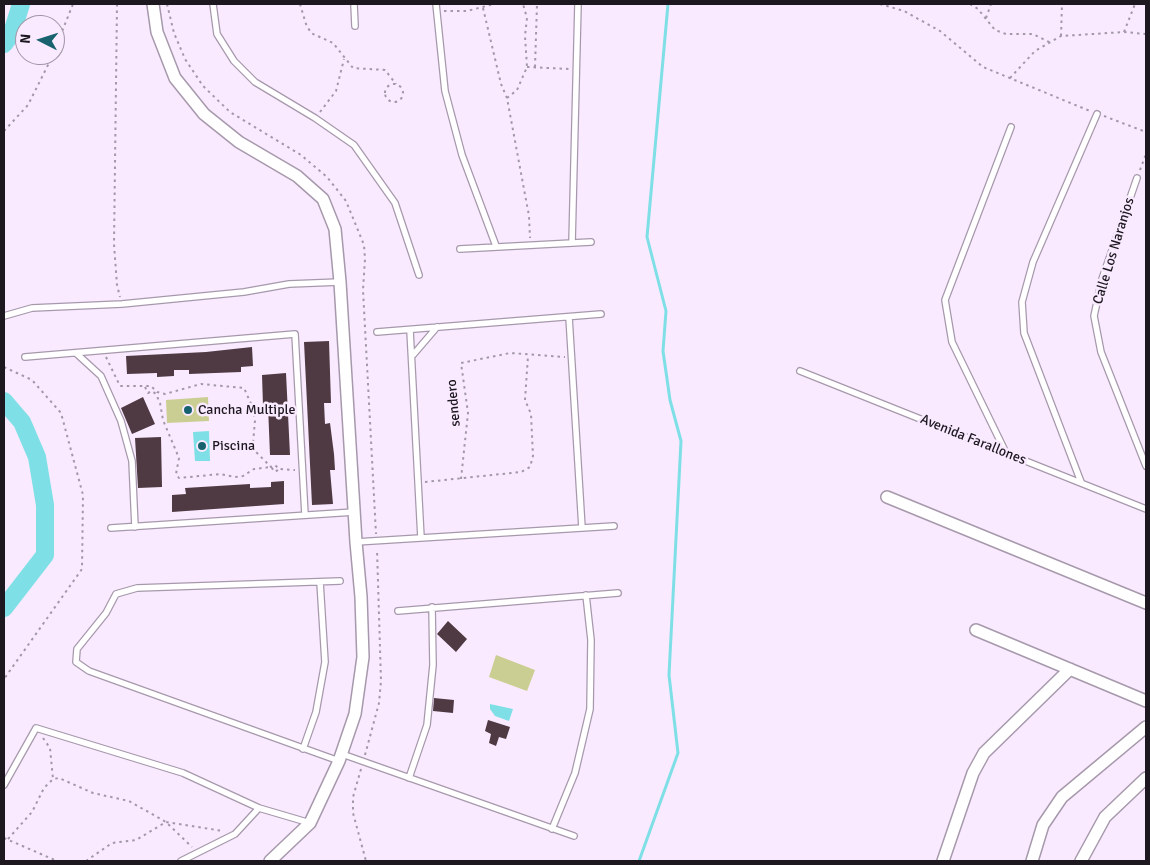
<!DOCTYPE html>
<style>
body{margin:0}
#map{position:relative;width:1150px;height:865px;overflow:hidden;background:#f9eaff;font-family:Signika,sans-serif}
canvas{display:block}
.frame{position:absolute;inset:0;border:5px solid #1d181f;pointer-events:none}
.north{position:absolute;left:15px;top:15px;width:50px;height:50px;box-sizing:border-box;background:#f9eaff;border:1px solid #a196a5;border-radius:50%;rotate:275deg;font-size:14px;font-weight:700;line-height:20px;text-align:center;color:#1d181f}
.north::after{content:'';display:block;margin:auto;width:18px;height:22px;background:#17626e;clip-path:polygon(50% 0,100% 100%,50% 72%,0 100%)}
</style>
<div id="map">
<canvas width="1150" height="865"></canvas>
<div class="frame"></div>
<div class="north">N</div>
</div>
<script>
const ctx = document.querySelector('canvas').getContext('2d');
ctx.lineJoin = 'round';
function fillPath(path, color) { ctx.fillStyle = color; ctx.fill(path, 'evenodd'); }
const toPath = rows => new Path2D(rows.map(r => 'M' + r).join(''));
function stroke(path, color, width, dash) { ctx.strokeStyle = color; ctx.lineWidth = width; ctx.lineCap = dash ? 'butt' : 'round'; ctx.setLineDash(dash || []); ctx.stroke(path); }
function write(font, color, halo, rows, align = 'center') {
  ctx.font = font + ' Signika,sans-serif'; ctx.lineWidth = 5; ctx.setLineDash([]); ctx.textBaseline = 'middle'; ctx.strokeStyle = halo; ctx.fillStyle = color; for (const [text, x, y, turn = 0] of rows) {
    ctx.save(); ctx.translate(x, y); ctx.rotate((+turn || 0) * Math.PI / 180); ctx.textAlign = isNaN(turn) ? turn : align; if (halo) ctx.strokeText(text, 0, 0); ctx.fillText(text, 0, 0); ctx.restore();
  }
}
const green = toPath([
 [208,397,209,421,167,423,166,400],
 [496,655,535,670,527,691,489,677]
]);
const water = toPath([
 [209,431,210,461,195,461,193,432],
 [490,704,513,709,509,721,495,716,490,709]
]);
const stream = toPath([
 [639,861,678,753,669,675,681,441,670,400,663,351,666,311,647,237,668,4]
]);
const river = toPath([
 [4,44,12,33,21,4],
 [4,401,22,422,37,457,45,505,45,555,4,608]
]);
const building = toPath([
 [329,341,331,403,324,403,325,424,330,423,334,454,335,470,330,470,333,504,312,505,304,342],
 [252,347,253,366,241,367,241,372,189,374,189,370,174,370,174,376,157,377,157,373,127,374,126,356,206,352],
 [286,373,290,455,270,455,268,406,263,406,262,375],
 [143,397,155,424,132,434,121,408],
 [161,437,162,487,138,488,135,438],
 [284,481,284,504,172,512,172,495,186,494,185,488,250,484,250,488,271,487,271,482],
 [448,621,467,639,456,652,437,634],
 [434,698,454,700,453,713,433,711],
 [488,720,510,727,506,739,499,737,496,746,489,743,491,734,485,731]
]);
const path = toPath([
 [117,4,114,244,117,285,120,297],
 [167,4,174,33,185,59,203,86,230,112,301,155,327,177,346,201,364,245,365,259,363,290,376,534],
 [300,4,306,24,311,33,333,43,353,68,385,70,396,84],
 [880,4,904,11,940,31,983,67,1090,111],
 [970,4,978,9,995,30,1006,34,1033,34,1049,42],
 [483,8,501,84,507,98,529,216,530,238],
 [444,11,467,11,494,4],
 [986,18,991,4],
 [1124,32,1135,4],
 [1061,36,1062,4],
 [55,49,73,4],
 [527,67,569,69],
 [535,67,537,4],
 [1010,78,1035,51,1061,36,1124,32,1146,34],
 '385 93a9 9 0 1 1 18 0a9 9 0 1 1-18 0Z',
 [507,98,517,90,527,67,525,36,527,18,523,4],
 [320,112,336,91,344,59],
 [1104,116,1146,132],
 [4,131,28,105,53,55],
 [1140,170,1146,154],
 [106,357,120,386,151,386,157,392,165,394,201,384,244,388,252,406,255,420,253,444,256,452,271,467,275,465,279,469,295,470],
 [4,367,32,380,61,413,83,495,82,569,4,679],
 [145,387,148,393,152,391,156,394,160,403,163,420,179,458,176,474,179,478,220,474,235,477,243,476,254,469,271,467,275,472,279,469],
 [461,479,468,413,461,363,510,353,565,357],
 [425,482,521,472,530,467,533,456,531,414,525,400,528,356],
 [43,738,50,748,53,779],
 [365,755,379,703,381,681,377,549],
 [361,769,353,797,353,813,366,861],
 [4,838,57,861],
 [8,839,32,812,44,788,53,779,59,778,93,793,129,801,166,822,192,847],
 [86,861,112,843,136,840,166,822,223,831]
]);
const service = toPath([
 [213,4,217,34,234,61,255,82,315,118,354,145,395,203,419,275],
 [354,4,355,26],
 [436,4,445,91,462,155,496,246],
 [1137,178,1102,279,1094,316,1101,352,1146,466],
 [572,243,578,4],
 [460,249,591,242],
 [4,316,32,308,122,304,244,292,289,284,340,282],
 [569,317,582,528],
 [410,330,421,538],
 [377,332,601,314],
 [77,354,101,376,121,421,132,461,135,527],
 [413,355,437,327],
 [25,357,295,334,305,515],
 [800,371,1146,509],
 [1006,453,952,342,945,300,1011,127],
 [1081,482,1024,333,1022,302,1033,262,1097,114],
 [111,528,354,512],
 [356,542,614,526],
 [398,611,618,593],
 [303,749,316,712,325,662,320,582],
 [342,754,574,836],
 [339,761,89,671,76,662,77,649,106,613,116,594,137,588,340,581],
 [409,778,427,725,433,665,432,607],
 [4,785,36,728,183,773,259,808,310,823],
 [552,829,575,773,590,709,591,640,586,595],
 [181,861,235,834,259,808]
]);
const minor = toPath([
 [153,4,157,32,175,78,204,114,239,142,297,176,323,199,335,229,340,282,356,542,361,597,363,657,355,714,339,761,310,823,270,861],
 [887,497,1146,603],
 [976,630,1146,701],
 [943,861,973,773,984,753,1070,669],
 [1032,861,1043,825,1062,797,1146,727],
 [1081,861,1105,817,1146,778]
]);
const markers = [
 [188,410,5,"#17626e"],
 [202,446,5,"#17626e"]
];
const streetNames = [
 ["Calle Los Naranjos",1114,251,-73],
 ["sendero",454,403,-95],
 ["Avenida Farallones",973,440,22]
];
const poiNames = [
 ["Cancha Multiple",198,410],
 ["Piscina",212,446]
];
fillPath(green, '#cbce92');
fillPath(water, '#7ee0e6');
stroke(stream, '#7ee0e6', 3);
stroke(river, '#7ee0e6', 18);
fillPath(building, '#4f3a43');
stroke(service, '#a799ac', 8);
stroke(minor, '#a799ac', 14);
stroke(path, '#a398a8', 2, [2.5, 4]);
stroke(service, '#fff', 5.5);
stroke(minor, '#fff', 11);
for (const [x, y, r, color] of markers) { const dot = new Path2D(); dot.arc(x, y, r, 0, 2 * Math.PI); ctx.fillStyle = color; ctx.fill(dot); stroke(dot, '#f9eaff', 2); }
write('14px', '#1d181f', '#f9eaff', streetNames);
write('14px', '#1d181f', '#f9eaff', poiNames, 'left');
</script>
